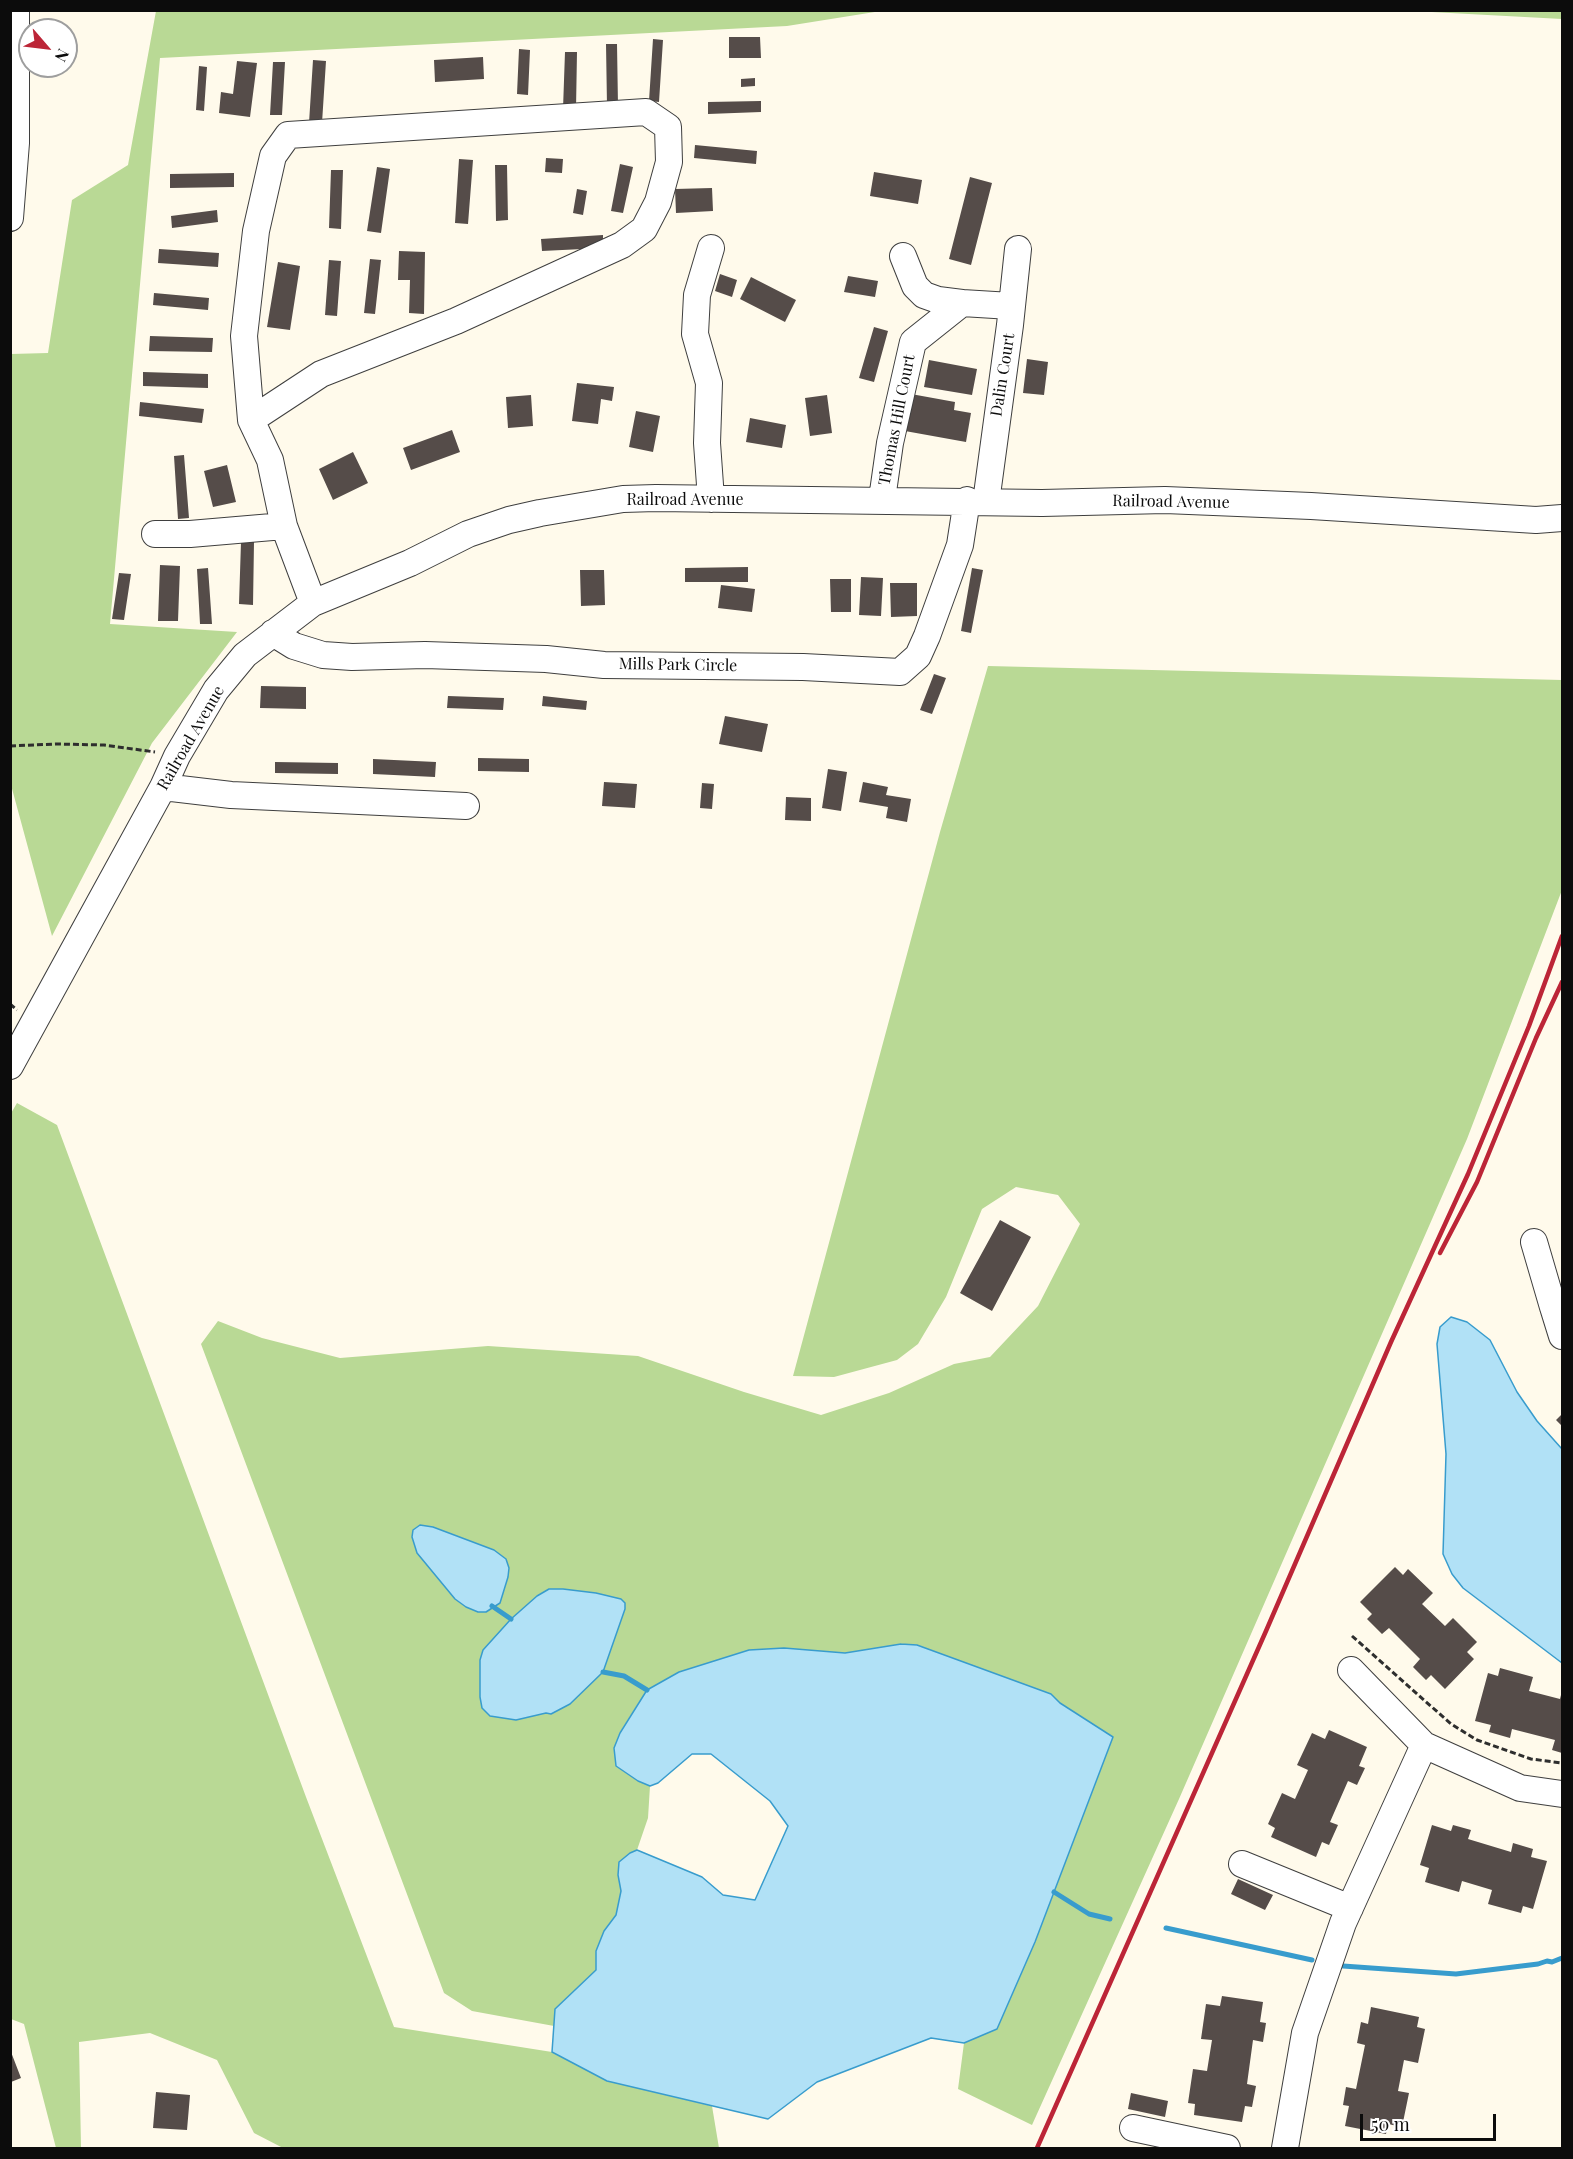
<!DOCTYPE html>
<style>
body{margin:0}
#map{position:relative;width:1573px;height:2159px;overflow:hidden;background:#fffaeb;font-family:"Playfair Display",serif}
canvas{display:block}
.frame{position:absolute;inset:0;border:12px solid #0c0c0c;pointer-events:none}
.north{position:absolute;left:18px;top:18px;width:60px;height:60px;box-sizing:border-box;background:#fff;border:2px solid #9e9e9e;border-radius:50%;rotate:118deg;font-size:16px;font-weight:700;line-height:24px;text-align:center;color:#0c0c0c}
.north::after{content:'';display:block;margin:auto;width:21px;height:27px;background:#bc2537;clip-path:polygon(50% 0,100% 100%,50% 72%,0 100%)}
.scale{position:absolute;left:1360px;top:2114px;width:136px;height:27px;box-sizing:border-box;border:3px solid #0c0c0c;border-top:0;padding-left:8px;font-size:18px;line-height:21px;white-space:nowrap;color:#0c0c0c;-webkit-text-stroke:4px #fff;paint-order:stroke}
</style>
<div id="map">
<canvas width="1573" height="2159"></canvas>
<div class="frame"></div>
<div class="north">N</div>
<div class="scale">50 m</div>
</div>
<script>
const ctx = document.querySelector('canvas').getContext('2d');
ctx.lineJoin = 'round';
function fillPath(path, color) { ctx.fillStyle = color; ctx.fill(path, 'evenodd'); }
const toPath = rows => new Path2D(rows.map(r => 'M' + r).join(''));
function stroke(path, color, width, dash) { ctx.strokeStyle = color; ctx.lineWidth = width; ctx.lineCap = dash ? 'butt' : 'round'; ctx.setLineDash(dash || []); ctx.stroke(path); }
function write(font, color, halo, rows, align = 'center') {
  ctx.font = font + ' "Playfair Display",serif'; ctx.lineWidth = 6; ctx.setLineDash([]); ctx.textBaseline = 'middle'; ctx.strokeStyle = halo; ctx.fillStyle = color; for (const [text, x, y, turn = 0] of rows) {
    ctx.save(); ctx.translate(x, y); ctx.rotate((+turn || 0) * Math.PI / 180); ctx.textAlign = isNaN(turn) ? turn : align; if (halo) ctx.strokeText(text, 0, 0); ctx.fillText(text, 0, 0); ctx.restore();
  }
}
const forest = toPath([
 [156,11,881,11,787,26,160,58,110,624,237,632,152,743,52,936,11,785,11,354,48,353,72,200,128,165],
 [1413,11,1562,11,1562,19],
 [988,666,1562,680,1562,890,1467,1139,1179,1799,1032,2125,958,2089,964,2043,997,2029,1035,1942,1113,1737,1060,1703,1051,1694,901,1644,845,1653,784,1648,749,1650,679,1672,647,1690,620,1732,614,1748,616,1766,638,1781,650,1786,648,1818,637,1850,630,1853,618,1875,621,1891,616,1915,604,1931,596,1951,596,1970,555,2009,554,2026,472,2011,444,1993,201,1344,218,1321,262,1338,340,1358,488,1346,638,1356,744,1392,821,1415,889,1393,954,1364,990,1357,1038,1306,1080,1224,1058,1195,1016,1187,982,1209,946,1297,918,1344,897,1360,834,1377,793,1376,940,832],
 [17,1103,57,1125,306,1797,394,2027,552,2052,607,2081,712,2106,719,2148,283,2148,254,2133,217,2060,150,2033,79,2042,81,2148,56,2148,24,2024,11,2019,10,1115]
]);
const water = toPath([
 [1451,1317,1467,1322,1490,1340,1517,1392,1537,1421,1562,1449,1562,1663,1463,1588,1452,1574,1443,1554,1446,1454,1437,1344,1440,1327,1451,1317],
 [420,1525,433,1527,494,1550,506,1559,509,1568,508,1577,500,1603,486,1612,478,1612,466,1607,455,1599,417,1553,412,1537,413,1530,420,1525],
 [549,1589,563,1589,596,1593,621,1599,625,1603,625,1609,603,1672,570,1704,551,1714,546,1713,516,1720,490,1716,482,1708,480,1697,480,1660,483,1650,511,1619,537,1596,549,1589],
 [901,1644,917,1645,1051,1694,1060,1703,1113,1737,1035,1942,997,2029,964,2043,931,2038,817,2082,768,2119,607,2081,552,2052,555,2009,596,1970,596,1951,604,1931,616,1915,621,1891,618,1875,619,1862,630,1853,637,1850,702,1877,723,1895,755,1900,788,1826,770,1801,711,1754,692,1754,658,1783,650,1786,638,1781,616,1766,614,1748,620,1733,647,1690,679,1672,749,1650,784,1648,845,1653,901,1644]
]);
const stream = toPath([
 [492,1606,511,1619],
 [603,1672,624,1676,647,1690],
 [1054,1892,1089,1914,1110,1919],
 [1166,1928,1312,1960],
 [1343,1966,1456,1974,1538,1964,1547,1961,1552,1962,1562,1958]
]);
const building = toPath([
 [729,37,760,37,761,58,729,58],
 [653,39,663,40,659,102,649,101],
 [606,44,617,44,618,106,607,106],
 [519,49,530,50,528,95,517,94],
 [565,52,577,52,576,109,563,109],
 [483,57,484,79,435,82,434,60],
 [313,60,326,61,322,123,309,123],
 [237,61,257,63,250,117,219,113,221,92,233,94],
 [273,62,285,62,282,115,270,115],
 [199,66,207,67,204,111,196,110],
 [755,78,755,86,741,87,741,79],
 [761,101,761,112,708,114,708,102],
 [695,145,757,151,756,164,694,158],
 [546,158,563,159,562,173,545,172],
 [459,159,473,160,468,224,455,223],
 [620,164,633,167,623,213,611,211],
 [495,165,507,165,508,220,496,221],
 [377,167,390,169,381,233,367,231],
 [331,170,343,170,341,229,329,228],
 [874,172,922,180,918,204,870,196],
 [234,173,234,187,170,188,170,174],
 [970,177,992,183,971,265,949,259],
 [712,188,713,211,676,213,675,189],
 [577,189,587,191,583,215,573,213],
 [217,210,218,222,172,228,171,216],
 [603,235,603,248,542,251,541,239],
 [159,249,219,253,218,267,158,263],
 [399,251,425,252,424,314,409,313,410,280,398,280],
 [370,259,381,260,375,314,364,313],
 [329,260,341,261,337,316,325,315],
 [278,262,300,266,290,330,267,327],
 [720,274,737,280,732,297,715,291],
 [848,276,878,281,875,297,844,292],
 [751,277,796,300,785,322,740,299],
 [154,293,209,298,208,310,153,305],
 [874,327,888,331,874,382,859,378],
 [150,336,213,338,212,352,149,351],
 [1027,359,1048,362,1044,395,1023,393],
 [929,360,977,369,972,395,924,387],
 [143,372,208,374,208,388,143,386],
 [577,383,614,387,612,401,601,399,598,424,572,421],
 [911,394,955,402,954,410,971,413,966,442,905,431],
 [531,395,533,426,508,428,506,397],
 [827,395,832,433,810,436,805,398],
 [140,402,204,409,202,423,139,416],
 [636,411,660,416,653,452,629,447],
 [750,418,786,425,782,448,746,442],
 [452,430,460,452,411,470,403,448],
 [353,452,368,483,333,500,319,469],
 [184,455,189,518,178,519,174,456],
 [227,465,236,502,213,507,204,471],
 [241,542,254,542,253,605,239,604],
 [160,565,180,566,178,621,158,621],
 [748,567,748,582,685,582,685,568],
 [208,568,212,624,200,624,197,569],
 [972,568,983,570,971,633,961,631],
 [580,570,604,570,605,605,581,606],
 [119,573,131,574,124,620,112,619],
 [861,577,883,578,881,616,859,615],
 [830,579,851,579,851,612,831,612],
 [890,583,917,583,917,616,891,617],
 [721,585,755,589,752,612,718,608],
 [934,674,946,678,932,714,920,710],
 [261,686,306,687,306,709,260,708],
 [448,696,504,698,503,710,447,708],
 [543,696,587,701,586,710,542,706],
 [725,716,768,724,762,752,719,744],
 [478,758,529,759,529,772,478,771],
 [373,759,436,762,435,777,373,774],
 [275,762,338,763,338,774,275,773],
 [828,769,847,772,841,811,822,808],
 [604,782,637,784,635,808,602,806],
 [863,782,888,787,886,795,911,799,907,822,886,818,888,807,859,802],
 [702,783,714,784,712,809,700,808],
 [786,797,811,798,811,821,785,820],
 [1000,1220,1031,1237,992,1311,960,1293],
 [1562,1414,1562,1426,1556,1420],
 [1395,1567,1403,1575,1408,1569,1433,1593,1422,1604,1445,1626,1453,1618,1477,1642,1467,1652,1474,1659,1445,1689,1431,1675,1426,1680,1413,1667,1420,1659,1389,1628,1382,1634,1367,1619,1372,1614,1360,1602],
 [1500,1668,1533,1677,1529,1691,1560,1699,1562,1691,1562,1753,1552,1750,1555,1740,1512,1729,1510,1738,1489,1732,1491,1725,1475,1721,1488,1673,1498,1676],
 [1329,1730,1367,1747,1359,1766,1365,1768,1357,1785,1348,1781,1330,1822,1338,1825,1329,1845,1322,1842,1316,1857,1271,1837,1275,1828,1268,1824,1282,1793,1295,1799,1308,1770,1297,1765,1312,1733,1325,1739],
 [1432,1825,1451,1831,1453,1825,1471,1830,1468,1839,1511,1852,1513,1843,1533,1849,1531,1857,1547,1861,1533,1909,1523,1906,1521,1913,1488,1904,1492,1890,1462,1881,1459,1892,1425,1882,1429,1868,1420,1865],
 [1238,1879,1273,1895,1265,1910,1231,1894],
 [1222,1996,1263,2002,1260,2022,1266,2023,1263,2042,1253,2040,1247,2084,1256,2086,1252,2107,1245,2106,1242,2122,1194,2115,1195,2104,1188,2103,1193,2069,1207,2071,1212,2040,1201,2039,1206,2004,1220,2006],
 [1371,2007,1419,2017,1417,2027,1425,2029,1418,2063,1404,2060,1398,2091,1409,2093,1402,2127,1388,2124,1386,2134,1345,2126,1349,2106,1343,2105,1346,2087,1356,2089,1365,2045,1357,2043,1361,2022,1368,2024],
 [11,2052,21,2078,11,2082],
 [156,2092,190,2095,187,2130,153,2128],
 [1131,2093,1168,2101,1165,2117,1128,2109]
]);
const path = toPath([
 [10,746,57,744,104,745,155,752],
 [10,1004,17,1010],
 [1352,1636,1451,1724,1477,1740,1531,1759,1562,1763]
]);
const minor = toPath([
 [10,218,16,143,16,10],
 [711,248,697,295,695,334,709,383,707,443,711,499],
 [903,256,915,286,924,295,938,300,962,303],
 [251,420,321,374,456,321,622,245,644,229,658,202,669,162,668,127,646,112,288,135,273,156,256,231,244,336,251,420,270,460,284,526,313,603],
 [882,499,890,443,913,342,962,303,1011,306],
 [986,502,1010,325,1018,249],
 [155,534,190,534,284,526],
 [273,633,294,646,323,655,352,657,425,655,546,659,604,665,803,667,900,672,918,656,927,636,960,545,967,500],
 [163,787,231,795,466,806],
 [10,1066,163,787,177,756,216,690,245,655,313,603,410,563,468,534,509,520,540,513,623,499,656,498,1042,503,1165,500,1311,506,1536,520,1562,518],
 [1534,1242,1553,1307,1562,1305],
 [1553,1307,1562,1336],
 [1351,1670,1424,1745,1520,1788,1562,1794],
 [1242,1864,1350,1908],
 [1133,2128,1227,2148],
 [1285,2148,1305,2033,1343,1923,1424,1745]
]);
const rail = toPath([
 [1440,1253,1477,1182,1536,1038,1562,982],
 [1037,2148,1266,1631,1391,1342,1468,1174,1529,1026,1562,936]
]);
const streetNames = [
 ["Dalin Court",1003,375,-81],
 ["Thomas Hill Court",897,420,-79],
 ["Railroad Avenue",685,500],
 ["Railroad Avenue",1171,502,1],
 ["Mills Park Circle",678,665,1],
 ["Railroad Avenue",191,738,-60]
];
fillPath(forest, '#b9d995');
fillPath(water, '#b1e1f6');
stroke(water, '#389ccd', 1.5);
stroke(stream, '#389ccd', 5);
fillPath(building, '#554c49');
stroke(minor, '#3f3f3f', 28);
stroke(path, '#2e2e2e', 3, [6, 3]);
stroke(minor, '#fff', 26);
stroke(rail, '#bc2537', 4.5);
write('16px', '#0c0c0c', '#fff', streetNames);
</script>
